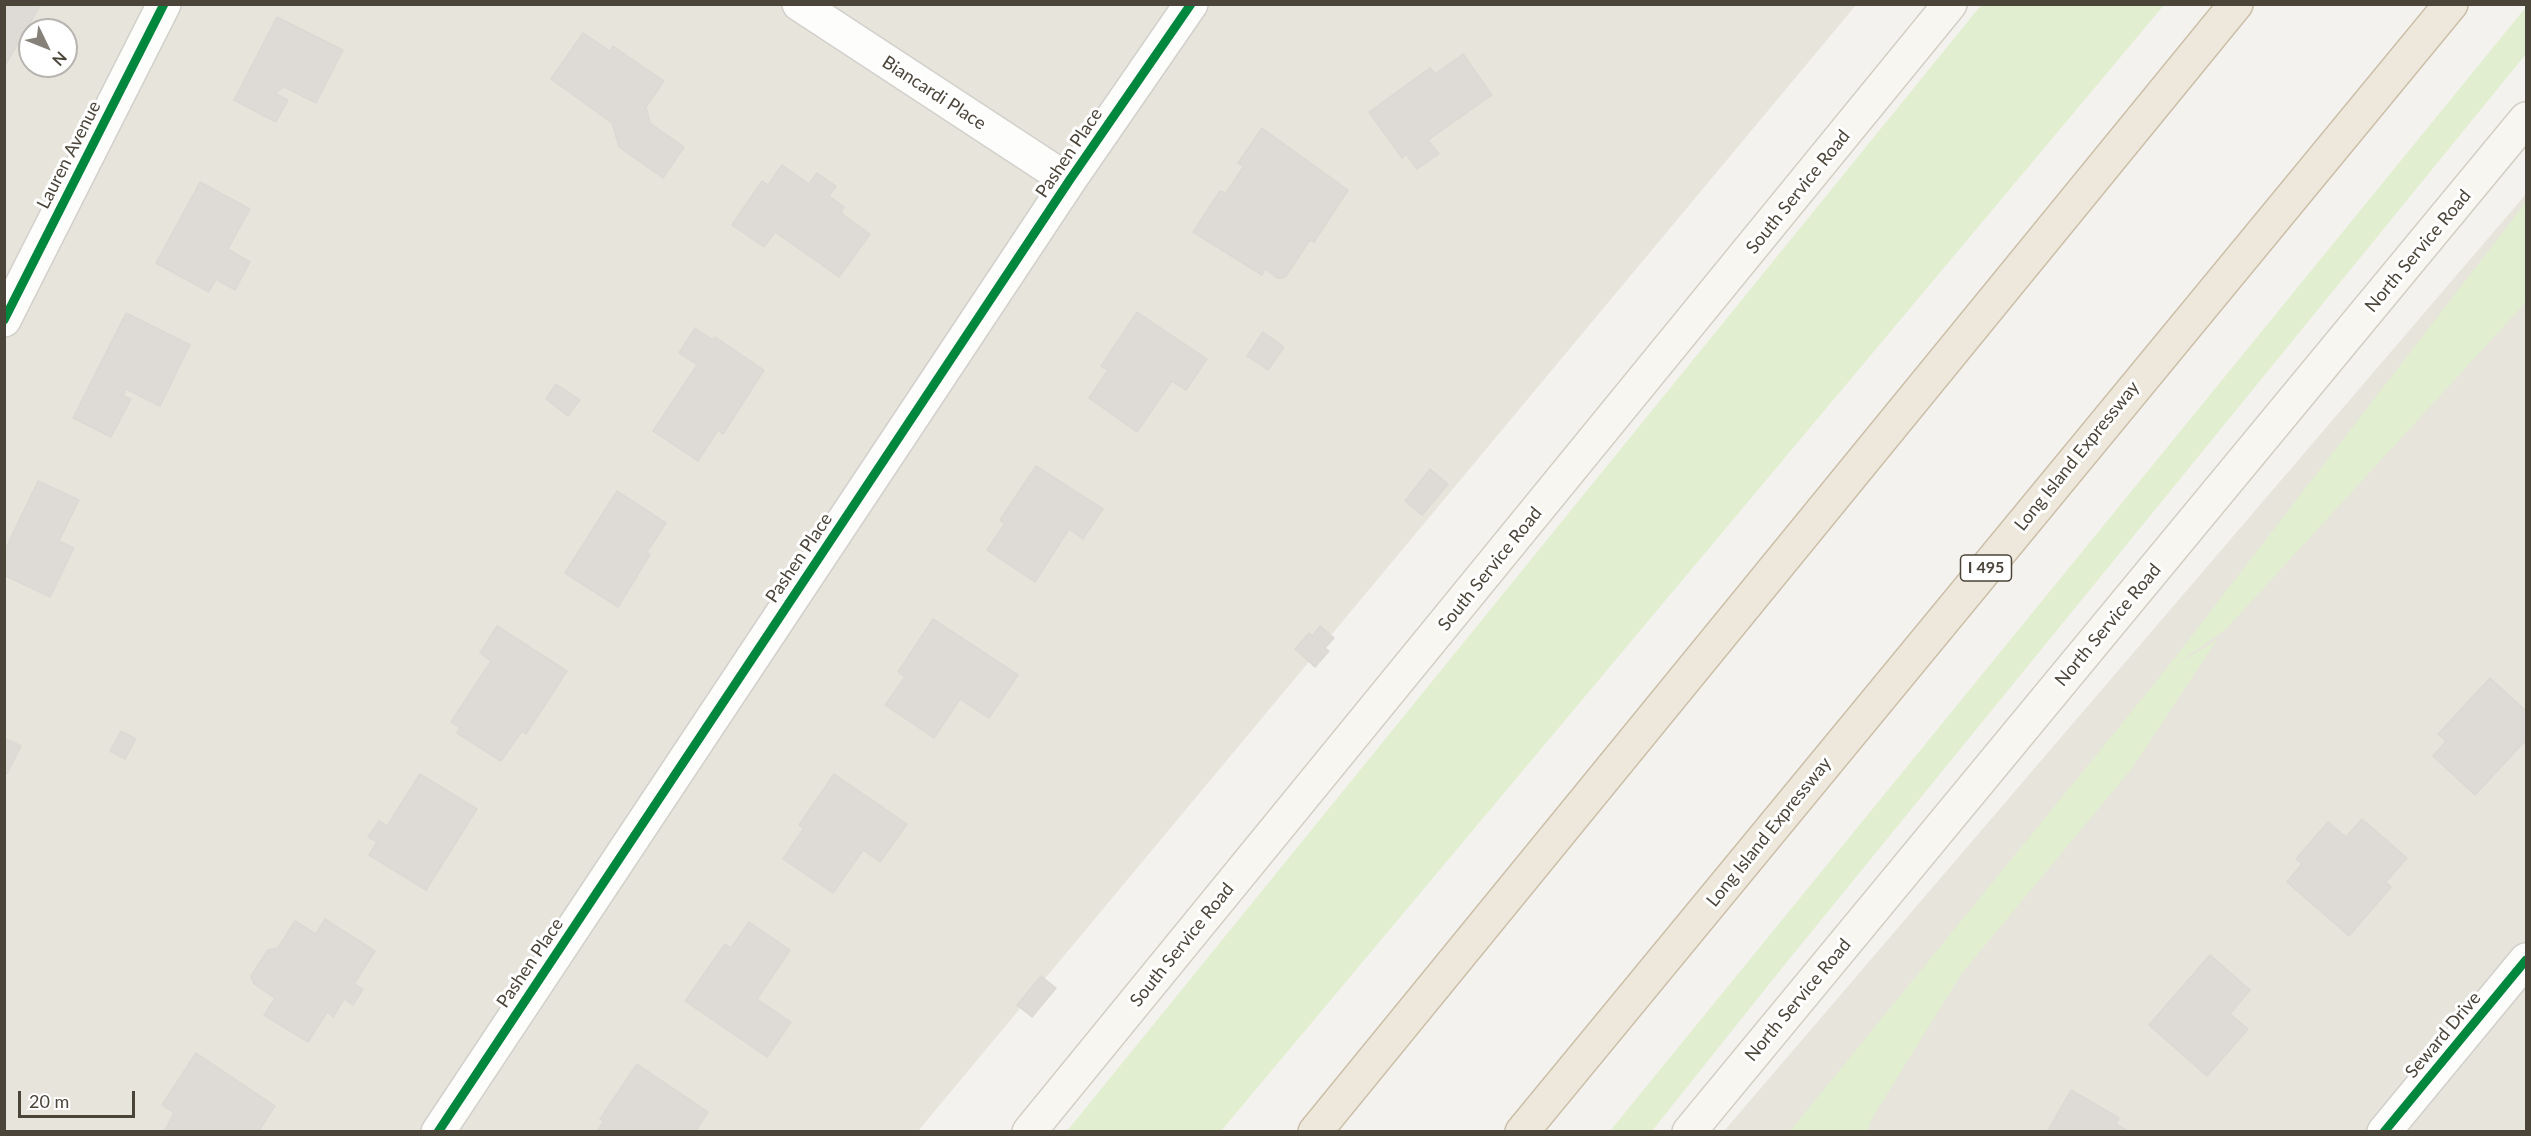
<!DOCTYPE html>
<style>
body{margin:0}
#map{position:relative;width:2531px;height:1136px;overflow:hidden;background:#f4f2ee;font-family:Lato,sans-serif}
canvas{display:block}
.frame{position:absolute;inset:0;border:6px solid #4b4439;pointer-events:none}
.north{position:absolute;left:18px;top:18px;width:60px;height:60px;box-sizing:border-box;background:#fff;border:2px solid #b7b4b0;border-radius:50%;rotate:133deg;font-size:16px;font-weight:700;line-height:24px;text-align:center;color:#4b4439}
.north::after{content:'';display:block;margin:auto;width:21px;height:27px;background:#868178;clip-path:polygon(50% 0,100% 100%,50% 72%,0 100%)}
.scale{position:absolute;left:18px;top:1091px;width:117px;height:27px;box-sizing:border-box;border:3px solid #4b4439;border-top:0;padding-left:8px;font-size:18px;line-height:21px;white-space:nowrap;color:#4b4439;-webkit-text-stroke:4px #fff;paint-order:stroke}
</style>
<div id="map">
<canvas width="2531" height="1136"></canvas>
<div class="frame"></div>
<div class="north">N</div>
<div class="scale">20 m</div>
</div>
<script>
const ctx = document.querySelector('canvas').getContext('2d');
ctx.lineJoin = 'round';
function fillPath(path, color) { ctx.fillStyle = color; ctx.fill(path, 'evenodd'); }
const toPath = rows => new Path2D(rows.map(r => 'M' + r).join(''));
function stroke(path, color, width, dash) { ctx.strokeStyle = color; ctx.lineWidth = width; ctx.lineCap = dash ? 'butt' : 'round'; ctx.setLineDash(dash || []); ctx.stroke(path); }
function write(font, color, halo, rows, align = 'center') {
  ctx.font = font + ' Lato,sans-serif'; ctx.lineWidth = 6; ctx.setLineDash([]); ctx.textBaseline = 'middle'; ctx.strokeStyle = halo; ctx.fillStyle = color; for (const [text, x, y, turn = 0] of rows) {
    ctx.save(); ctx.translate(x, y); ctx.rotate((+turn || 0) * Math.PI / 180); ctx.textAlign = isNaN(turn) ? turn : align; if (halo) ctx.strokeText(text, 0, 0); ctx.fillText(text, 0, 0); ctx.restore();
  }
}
const residential = toPath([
 [5,5,1856,5,918,1131,5,1132],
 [30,30,66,30,66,66,30,66],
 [2526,194,2526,1131,1724,1131]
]);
const green = toPath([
 [1982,4,2164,5,1221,1131,1067,1131],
 [2526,7,2526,54,1782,968,1652,1131,1610,1131],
 [2526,202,2526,302,2226,629,2174,666,2217,640,2133,767,1962,973,1871,1120,1868,1131,1790,1131,2163,673]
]);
const building = toPath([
 [4,4,41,4,4,67,4,4],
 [277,17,343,50,316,103,284,87,275,93,288,100,276,122,234,100,277,17],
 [583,33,610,51,613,46,664,81,646,107,650,123,684,147,663,178,619,147,612,123,551,79,583,33],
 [1463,54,1492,95,1428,140,1439,154,1417,169,1406,154,1402,158,1369,112,1430,68,1435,74,1463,54],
 [1262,128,1348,190,1314,242,1310,240,1286,276,1282,278,1277,278,1265,269,1262,275,1193,232,1220,191,1226,193,1244,166,1238,163,1262,128],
 [782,165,809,184,817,173,836,186,829,196,844,207,841,213,870,234,839,277,775,232,764,247,732,225,762,181,768,185,782,165],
 [200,182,250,209,228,249,250,262,235,290,216,279,209,292,156,263,200,182],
 [1137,312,1207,359,1186,390,1172,381,1137,432,1089,398,1108,370,1101,366,1137,312],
 [126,313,190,345,160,406,126,389,123,396,131,399,111,437,73,418,126,313],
 [695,328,713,340,715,337,764,370,723,434,718,430,698,461,653,431,697,365,679,353,695,328],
 [1263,332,1284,347,1268,370,1247,356,1263,332],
 [556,384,580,400,568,416,546,399,556,384],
 [1036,466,1103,509,1083,539,1069,529,1035,582,987,550,1005,523,1000,520,1036,466],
 [1430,469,1448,484,1422,515,1405,501,1430,469],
 [38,481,79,500,59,541,74,548,50,597,4,575,4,552,38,481],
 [617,491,666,523,647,552,650,555,618,607,565,573,617,491],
 [933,619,1018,675,989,718,960,699,934,738,885,705,905,677,898,672,933,619],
 [497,626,567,671,526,734,522,731,501,761,457,733,460,728,451,722,491,661,480,653,497,626],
 [1320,626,1334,638,1325,648,1329,651,1315,667,1295,649,1309,633,1312,636,1320,626],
 [2490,678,2526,711,2526,740,2475,795,2433,756,2446,741,2438,734,2490,678],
 [121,731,136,739,125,759,110,751,121,731],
 [4,738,21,746,7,774,4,772,4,738],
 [420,774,477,809,426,890,369,855,377,842,368,837,379,821,387,826,420,774],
 [834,774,907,824,880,862,863,850,833,893,783,859,804,828,799,825,834,774],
 [2362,819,2407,858,2386,882,2391,887,2349,936,2287,882,2302,864,2296,859,2328,822,2346,837,2362,819],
 [325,919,375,951,354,984,363,989,353,1005,344,999,333,1017,327,1012,308,1042,264,1015,275,998,254,984,251,976,268,950,278,948,295,921,316,934,325,919],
 [749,922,790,950,757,999,791,1022,767,1057,685,1001,725,944,731,948,749,922],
 [2210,955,2250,990,2230,1014,2248,1029,2207,1076,2149,1025,2210,955],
 [1041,976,1056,988,1032,1017,1017,1005,1041,976],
 [196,1053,275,1106,258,1132,164,1132,174,1113,162,1105,196,1053],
 [637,1064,708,1112,695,1132,597,1132,604,1121,600,1119,637,1064],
 [2071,1090,2119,1118,2116,1124,2130,1132,2047,1132,2071,1090]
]);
const street = toPath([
 [799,4,1069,181],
 [4,320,164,4],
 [438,1132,1069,181,1191,4],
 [2384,1132,2526,960]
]);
const secondary = toPath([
 [1029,1132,1950,4],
 [1689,1132,2526,119]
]);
const highway = toPath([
 [1315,1132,2236,4],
 [1522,1132,2451,4]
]);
const cycleway = toPath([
 [4,320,164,4],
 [438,1132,1069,181,1191,4],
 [2384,1132,2526,960]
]);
const shields = [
 [1986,568,51]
];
const shieldNames = [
 ["I 495",1986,568]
];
const streetNames = [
 ["Biancardi Place",934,93,33],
 ["Pashen Place",1069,153,-56],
 ["Lauren Avenue",69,155,-63],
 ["South Service Road",1798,192,-51],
 ["North Service Road",2418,251,-50],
 ["Long Island Expressway",2077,456,-51],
 ["Pashen Place",799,558,-56],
 ["South Service Road",1490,569,-51],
 ["North Service Road",2108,625,-50],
 ["Long Island Expressway",1769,832,-51],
 ["South Service Road",1182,945,-51],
 ["Pashen Place",530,963,-56],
 ["North Service Road",1798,1000,-50],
 ["Seward Drive",2443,1035,-50]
];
fillPath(residential, '#e7e4dc');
fillPath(green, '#e1eecf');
fillPath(building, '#dedbd6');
stroke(building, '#dcd9d4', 1.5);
stroke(street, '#d2d0cb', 36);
stroke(secondary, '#d3cfc5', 36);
stroke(highway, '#ccbfa9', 36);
stroke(street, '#fdfdfc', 33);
stroke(secondary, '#f7f6f1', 33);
stroke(highway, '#ede8db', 33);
stroke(cycleway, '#00873e', 9);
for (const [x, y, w] of shields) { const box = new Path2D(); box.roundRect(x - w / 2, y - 13, w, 26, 4.5); ctx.fillStyle = '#fff'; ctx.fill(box); stroke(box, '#4b4439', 1.5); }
write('bold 16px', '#4b4439', null, shieldNames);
write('18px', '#4b4439', '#fff', streetNames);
</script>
